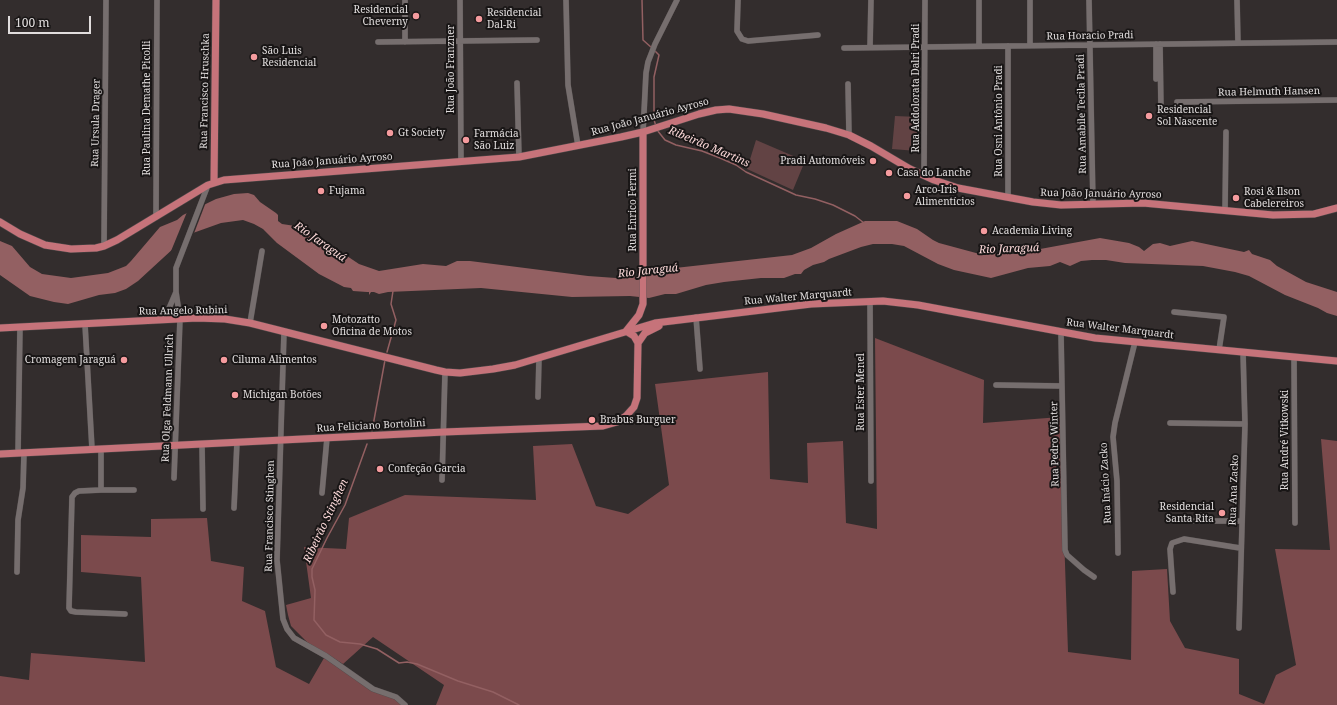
<!DOCTYPE html>
<meta charset="utf-8">
<style>
body{margin:0}
#map{position:relative;width:1337px;height:705px;overflow:hidden;background:#332d2d;font-family:"Noto Serif",serif}
canvas{display:block}
.scale{position:absolute;left:8px;top:16px;width:83px;height:18px;box-sizing:border-box;border:2px solid #e1dddd;border-top:0;padding-left:5px;font-size:12px;line-height:14px;white-space:nowrap;color:#e1dddd;-webkit-text-stroke:3px #191616;paint-order:stroke}
</style>
<div id="map">
<canvas width="1337" height="705"></canvas>
<div class="scale">100 m</div>
</div>
<script>
const ctx = document.querySelector('canvas').getContext('2d');
ctx.lineJoin = 'round';
function fillPath(path, color) { ctx.fillStyle = color; ctx.fill(path, 'evenodd'); }
const toPath = rows => new Path2D(rows.map(r => 'M' + r).join(''));
function stroke(path, color, width, dash) { ctx.strokeStyle = color; ctx.lineWidth = width; ctx.lineCap = dash ? 'butt' : 'round'; ctx.setLineDash(dash || []); ctx.stroke(path); }
function write(font, color, halo, rows, align = 'center') {
  ctx.font = font + ' "Noto Serif",serif'; ctx.lineWidth = 4; ctx.setLineDash([]); ctx.textBaseline = 'middle'; ctx.strokeStyle = halo; ctx.fillStyle = color; for (const [text, x, y, turn = 0] of rows) {
    ctx.save(); ctx.translate(x, y); ctx.rotate((+turn || 0) * Math.PI / 180); ctx.textAlign = isNaN(turn) ? turn : align; if (halo) ctx.strokeText(text, 0, 0); ctx.fillText(text, 0, 0); ctx.restore();
  }
}
const green = toPath([
 [895,116,919,117,917,151,892,149],
 [756,140,805,161,793,190,747,169]
]);
const forest = toPath([
 [875,338,984,380,983,423,1060,417,1068,652,1131,660,1132,571,1167,569,1170,621,1185,648,1239,659,1239,694,1264,704,1276,675,1296,665,1275,549,1330,550,1321,439,1337,441,1337,705,436,705,444,685,373,637,343,664,307,642,291,626,288,615,286,605,311,598,304,547,346,549,349,518,405,495,536,500,533,446,572,444,596,506,628,514,669,485,655,384,768,372,770,479,808,483,807,443,843,441,846,523,877,529],
 [207,518,211,561,244,567,242,601,265,611,276,667,309,684,324,658,340,667,371,691,395,698,402,705,0,705,0,676,29,680,31,653,145,662,141,577,81,572,81,535,151,537,151,519]
]);
const water = toPath([
 [248,193,254,195,260,202,276,213,278,215,278,221,282,224,302,227,307,233,326,247,344,254,359,264,379,271,423,264,446,266,457,261,470,261,588,276,616,278,645,275,675,268,792,255,811,248,836,234,865,221,897,221,917,229,933,240,939,243,976,253,985,253,1013,254,1100,238,1129,243,1139,247,1144,251,1153,244,1160,243,1170,246,1192,241,1244,252,1249,250,1252,254,1270,260,1277,266,1306,282,1337,292,1337,316,1327,313,1318,308,1285,295,1249,276,1235,272,1203,266,1125,263,1106,260,1092,260,1081,261,1070,266,1060,262,1050,266,1028,268,991,278,954,270,938,264,904,246,892,244,873,244,861,247,829,259,824,262,813,265,804,270,801,274,795,274,784,278,761,278,724,282,706,285,676,294,665,294,649,298,630,296,572,297,481,288,388,292,379,294,374,292,371,292,369,295,369,292,367,292,353,291,351,288,344,287,319,274,277,243,263,229,254,224,243,220,221,223,193,233,175,247,138,281,126,289,115,293,99,295,68,304,54,302,30,296,0,275,0,241,12,246,30,267,42,274,71,278,108,273,126,266,131,261,160,227,177,220,183,215,216,199,234,194]
]);
const pier = toPath([
 [206,202,193,236,169,256,187,212]
]);
const stream = toPath([
 [642,0,643,40,652,48],
 [655,51,659,55,654,77,654,120,656,126],
 [657,130,665,140,676,145,702,151,720,158,736,165,746,172,796,195,815,199,833,205,855,216,864,223],
 [387,352,396,320,391,304,393,291],
 [372,431,385,360],
 [367,444,345,505,327,538,312,569,312,577,315,590,314,620,326,635,340,642,360,644,377,649,399,663,407,662,417,664,458,681,493,692,519,705]
]);
const minor = toPath([
 [405,0,405,42],
 [460,0,461,161],
 [566,0,568,85,578,146],
 [738,0,737,31,742,39,748,41,818,35],
 [979,0,979,46],
 [1089,0,1093,204],
 [1237,0,1238,43],
 [378,42,537,40],
 [1156,44,1156,79],
 [1160,44,1161,109],
 [1030,45,1030,0],
 [1008,46,1008,197],
 [870,47,871,0],
 [844,48,1337,42],
 [517,83,519,157],
 [848,84,849,135],
 [1177,102,1337,100],
 [643,132,646,73,648,62,655,44,677,0],
 [924,175,925,0],
 [1225,211,1226,132],
 [156,217,157,0],
 [104,246,106,0],
 [870,302,871,481],
 [1174,312,1224,317,1219,350],
 [696,317,700,369],
 [164,320,176,292],
 [250,323,262,251],
 [85,324,92,449],
 [284,332,277,560,283,619,287,629,294,638,326,656,373,689,396,697,405,705],
 [1061,333,1065,550,1067,555,1084,570,1094,577],
 [1294,357,1295,523],
 [996,385,1062,386],
 [538,397,539,358],
 [1170,423,1245,424],
 [202,444,203,509],
 [101,449,101,490,79,491,75,493,72,497,69,608,71,611,76,612,125,614],
 [18,453,20,327],
 [174,478,180,319,176,292,176,268,208,185],
 [442,480,445,372],
 [101,490,134,490],
 [322,493,327,438],
 [234,508,237,442],
 [1194,521,1242,521],
 [1118,553,1117,481,1113,437,1115,423,1135,342],
 [17,572,18,520,23,488,24,453],
 [1173,592,1170,549,1172,543,1184,539,1240,548],
 [1239,628,1245,424,1243,352]
]);
const major = toPath([
 [214,182,216,0],
 [0,222,20,234,45,245,71,249,96,248,104,246,117,240,208,185,224,180,519,157,621,137,643,132,699,114,716,110,729,109,763,114,826,128,849,135,871,146,910,169,934,180,958,188,1033,202,1061,205,1143,203,1273,215,1314,214,1337,208],
 [0,328,197,318,225,319,250,323,436,370,445,372,460,373,493,369,515,365,655,323,811,304,883,301,918,305,1095,338,1337,361],
 [627,330,639,315,643,304,643,132],
 [626,331,634,336,638,343],
 [0,454,444,432,603,426,617,422,626,416,634,407,637,398,638,343,645,333,659,326]
]);
const markers = [
 [416,16,4,"#f59b9e"],
 [479,19,4,"#f59b9e"],
 [254,57,4,"#f59b9e"],
 [1149,116,4,"#f59b9e"],
 [390,133,4,"#f59b9e"],
 [466,140,4,"#f59b9e"],
 [873,161,4,"#f59b9e"],
 [889,173,4,"#f59b9e"],
 [321,191,4,"#f59b9e"],
 [907,196,4,"#f59b9e"],
 [1236,198,4,"#f59b9e"],
 [984,231,4,"#f59b9e"],
 [324,326,4,"#f59b9e"],
 [124,360,4,"#f59b9e"],
 [224,360,4,"#f59b9e"],
 [235,395,4,"#f59b9e"],
 [592,420,4,"#f59b9e"],
 [380,469,4,"#f59b9e"],
 [1222,513,4,"#f59b9e"]
];
const poiNames = [
 ["Residencial",408,10,"right"],
 ["Cheverny",408,22,"right"],
 ["Residencial",487,13],
 ["Dal-Ri",487,25],
 ["São Luis",262,51],
 ["Residencial",262,63],
 ["Residencial",1157,110],
 ["Sol Nascente",1157,122],
 ["Gt Society",398,133],
 ["Farmácia",474,134],
 ["São Luiz",474,146],
 ["Pradi Automóveis",865,161,"right"],
 ["Casa do Lanche",897,173],
 ["Arco-Iris",915,190],
 ["Alimentícios",915,202],
 ["Fujama",329,191],
 ["Rosi & Ilson",1244,192],
 ["Cabelereiros",1244,204],
 ["Academia Living",992,231],
 ["Motozatto",332,320],
 ["Oficina de Motos",332,332],
 ["Cromagem Jaraguá",116,360,"right"],
 ["Ciluma Alimentos",232,360],
 ["Michigan Botões",243,395],
 ["Brabus Burguer",600,420],
 ["Confeção Garcia",388,469],
 ["Residencial",1214,507,"right"],
 ["Santa Rita",1214,519,"right"]
];
const streetNames = [
 ["Rua Horacio Pradi",1090,36,-1],
 ["Rua João Franzner",451,69,-90],
 ["Rua Addolorata Dalri Pradi",916,88,-90],
 ["Rua Francisco Hruschka",205,91,-89],
 ["Rua Helmuth Hansen",1269,92,-1],
 ["Rua Paulina Demathe Picolli",147,108,-90],
 ["Rua Amabile Tecila Pradi",1082,114,-91],
 ["Rua João Januário Ayroso",650,117,-15],
 ["Rua Osni Antônio Pradi",999,121,-90],
 ["Rua Ursula Drager",96,123,-89],
 ["Rua João Januário Ayroso",332,161,-4],
 ["Rua João Januário Ayroso",1101,194,1],
 ["Rua Enrico Fermi",633,210,-90],
 ["Rua Walter Marquardt",798,297,-5],
 ["Rua Angelo Rubini",183,311,-1],
 ["Rua Walter Marquardt",1120,329,7],
 ["Rua Ester Menel",861,392,-90],
 ["Rua Olga Feldmann Ullrich",168,398,-88],
 ["Rua Feliciano Bortolini",371,426,-3],
 ["Rua André Vitkowski",1285,440,-90],
 ["Rua Pedro Winter",1055,444,-91],
 ["Rua Inácio Zacko",1106,483,-93],
 ["Rua Ana Zacko",1234,490,-88],
 ["Rua Francisco Stinghen",270,516,-89]
];
const waterNames = [
 ["Ribeirão Martins",709,147,23],
 ["Rio Jaraguá",320,242,35],
 ["Rio Jaraguá",1009,249,-2],
 ["Rio Jaraguá",648,271,-6],
 ["Ribeirão Stinghen",326,521,-65]
];
fillPath(green, '#624344');
fillPath(forest, '#7b4a4c');
fillPath(water, '#936062');
fillPath(pier, '#332d2d');
stroke(stream, '#936062', 1.5);
stroke(minor, '#4e4949', 6);
stroke(major, '#4e4949', 8);
stroke(minor, '#766e6e', 5.5);
stroke(major, '#c6737a', 7);
for (const [x, y, r, color] of markers) { const dot = new Path2D(); dot.arc(x, y, r, 0, 2 * Math.PI); ctx.fillStyle = color; ctx.fill(dot); stroke(dot, '#191616', 1.5); }
write('10px', '#e1dddd', '#191616', poiNames, 'left');
write('10px', '#e1dddd', '#191616', streetNames);
write('italic 11px', '#fddada', '#191616', waterNames);
</script>
